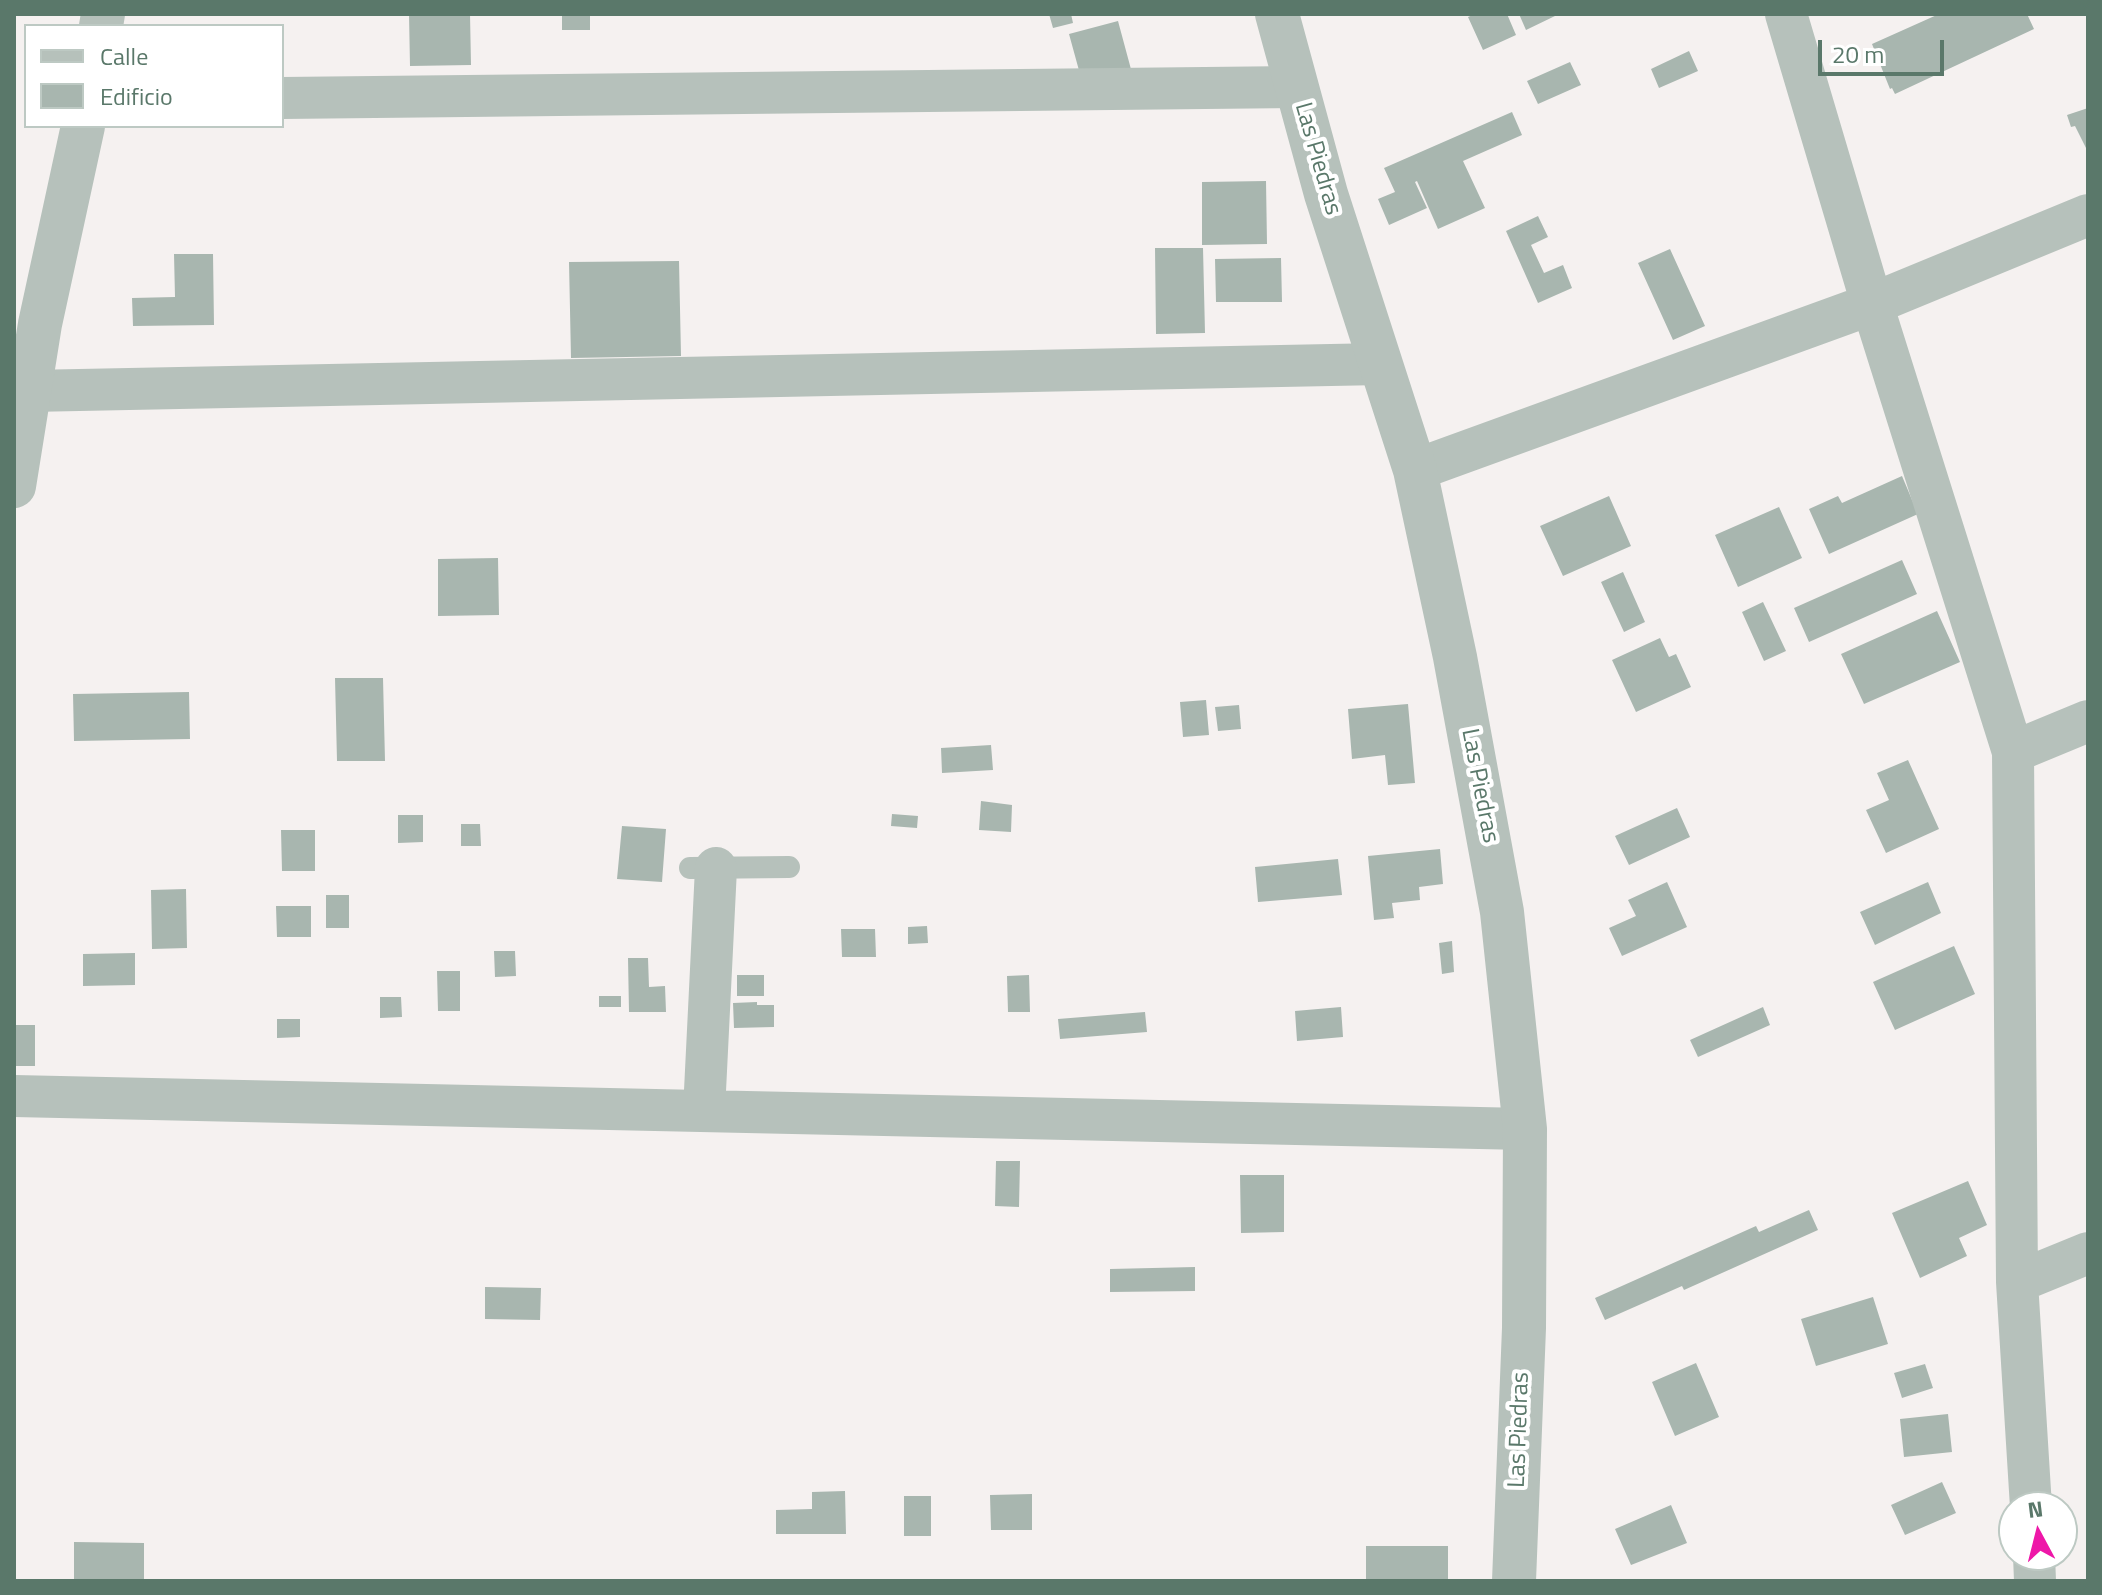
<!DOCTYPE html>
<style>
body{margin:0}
#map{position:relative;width:2102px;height:1595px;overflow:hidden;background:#f5f1f0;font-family:"Titillium Web",sans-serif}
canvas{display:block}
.frame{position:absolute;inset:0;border:16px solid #5a786a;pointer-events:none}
.legend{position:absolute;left:24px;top:24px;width:260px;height:104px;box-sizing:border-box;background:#fff;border:2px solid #bdc9c3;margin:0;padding:10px 14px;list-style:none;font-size:24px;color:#5a786a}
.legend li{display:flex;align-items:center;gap:16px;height:40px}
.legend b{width:40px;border:2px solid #bdc9c3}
.north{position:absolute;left:1998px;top:1491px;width:80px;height:80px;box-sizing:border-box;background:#fff;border:2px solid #bdc9c3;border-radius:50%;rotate:353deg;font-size:22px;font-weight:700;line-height:32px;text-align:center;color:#5a786a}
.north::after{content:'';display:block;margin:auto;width:28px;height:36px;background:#ee17a8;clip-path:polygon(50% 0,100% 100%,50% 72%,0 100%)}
.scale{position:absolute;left:1818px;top:40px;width:126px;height:36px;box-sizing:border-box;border:4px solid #5a786a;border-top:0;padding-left:10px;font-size:24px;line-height:28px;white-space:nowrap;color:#5a786a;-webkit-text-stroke:6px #fff;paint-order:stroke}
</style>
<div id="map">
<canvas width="2102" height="1595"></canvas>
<div class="frame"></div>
<ul class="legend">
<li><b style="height:10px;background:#b6c1bb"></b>Calle</li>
<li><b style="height:22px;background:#a8b6af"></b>Edificio</li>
</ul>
<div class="north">N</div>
<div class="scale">20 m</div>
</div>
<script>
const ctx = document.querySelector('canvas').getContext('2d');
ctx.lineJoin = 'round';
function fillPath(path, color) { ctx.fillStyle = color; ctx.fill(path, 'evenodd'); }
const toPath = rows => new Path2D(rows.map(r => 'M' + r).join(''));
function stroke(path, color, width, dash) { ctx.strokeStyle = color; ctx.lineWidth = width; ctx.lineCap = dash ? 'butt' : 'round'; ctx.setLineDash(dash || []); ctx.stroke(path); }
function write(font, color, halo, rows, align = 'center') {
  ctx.font = font + ' "Titillium Web",sans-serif'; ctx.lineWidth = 8; ctx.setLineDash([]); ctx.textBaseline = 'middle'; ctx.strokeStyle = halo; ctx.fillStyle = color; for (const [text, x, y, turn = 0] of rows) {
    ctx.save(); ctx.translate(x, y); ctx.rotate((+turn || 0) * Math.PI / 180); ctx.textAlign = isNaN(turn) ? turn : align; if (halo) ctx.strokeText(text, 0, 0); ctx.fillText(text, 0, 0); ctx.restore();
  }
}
const building = toPath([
 [409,14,470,14,471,65,410,66],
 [562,14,590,14,590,30,562,30],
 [1049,14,1071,14,1073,23,1053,28],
 [1475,14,1507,14,1516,35,1483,50,1468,17],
 [1519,14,1554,14,1555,16,1526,30],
 [1939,14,2027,14,2034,29,1895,94,1892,88,1890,89,1872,44],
 [1118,21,1132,73,1083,85,1069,34],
 [1689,51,1698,71,1659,88,1651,69],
 [1570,62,1581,85,1538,104,1527,81],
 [2088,108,2088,152,2075,126,2071,127,2067,115],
 [1512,112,1522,135,1463,161,1485,208,1438,229,1417,181,1415,182,1427,208,1389,225,1378,199,1395,192,1384,168],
 [1266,181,1267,244,1202,245,1202,182],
 [1538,216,1548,237,1531,245,1544,273,1563,265,1572,288,1538,303,1506,231],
 [1155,248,1203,248,1205,333,1156,334],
 [1670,249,1705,326,1673,340,1638,263],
 [174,254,213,254,214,325,133,326,132,298,175,297],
 [1281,258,1282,302,1216,302,1215,259],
 [679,261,681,356,571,358,569,262],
 [1902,476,1918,514,1829,554,1809,509,1838,496,1842,503],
 [1609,496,1631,546,1563,576,1540,526],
 [1779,507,1802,558,1738,587,1715,535],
 [498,558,499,615,438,616,438,559],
 [1902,560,1917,594,1809,642,1794,608],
 [1623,572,1645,622,1624,632,1601,582],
 [1763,602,1786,651,1764,661,1742,612],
 [1937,611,1960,662,1864,704,1841,654],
 [1660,638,1669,657,1676,654,1691,687,1636,712,1612,660],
 [335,678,383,678,385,761,337,761],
 [189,692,190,739,74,741,73,694],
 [1206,700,1209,735,1183,737,1180,702],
 [1408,704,1415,783,1388,785,1385,755,1352,759,1348,709],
 [1239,705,1241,729,1218,731,1215,707],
 [991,745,993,770,942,773,941,748],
 [1908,760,1939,829,1886,853,1866,810,1889,800,1877,773],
 [981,801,1012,805,1011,832,979,830],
 [1677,808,1690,837,1629,865,1615,836],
 [892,814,918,816,917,828,891,826],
 [398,815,423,815,423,842,398,843],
 [461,824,480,824,481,846,461,846],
 [622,826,666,829,662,882,617,879],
 [281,830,315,830,315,871,282,871],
 [1440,849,1443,884,1419,887,1420,900,1392,903,1394,918,1374,920,1368,856],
 [1338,859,1342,895,1258,902,1255,867],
 [1667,882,1687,927,1622,956,1609,928,1636,916,1628,900],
 [1928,882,1941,913,1875,945,1860,912],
 [186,889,187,948,152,949,151,890],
 [326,895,349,895,349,928,326,928],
 [276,906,311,906,311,937,277,937],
 [927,926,928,943,908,944,908,927],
 [841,929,875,929,876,957,842,957],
 [1452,941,1454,972,1442,974,1439,943],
 [1954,946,1975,994,1895,1030,1873,982],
 [494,951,515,951,516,976,495,977],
 [135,953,135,985,83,986,83,954],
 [628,958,648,958,649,987,665,986,666,1012,629,1012],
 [437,971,460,971,460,1011,438,1011],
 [737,975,764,975,764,996,737,996],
 [1029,975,1030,1012,1008,1012,1007,976],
 [599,996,621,996,621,1007,599,1007],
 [380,997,401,997,402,1017,380,1018],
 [757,1002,757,1005,774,1005,774,1027,734,1028,733,1003],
 [1341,1007,1343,1037,1297,1041,1295,1011],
 [1763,1007,1770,1025,1698,1057,1690,1040],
 [1145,1012,1147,1032,1060,1039,1058,1019],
 [277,1019,300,1019,300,1037,277,1038],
 [14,1025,35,1025,35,1066,14,1066],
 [996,1161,1020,1161,1019,1207,995,1206],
 [1240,1175,1284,1175,1284,1232,1241,1233],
 [1968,1181,1987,1225,1959,1238,1967,1256,1920,1278,1892,1213],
 [1809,1210,1818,1230,1684,1290,1682,1286,1605,1320,1595,1298,1756,1226,1759,1232],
 [1195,1267,1195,1291,1110,1292,1110,1269],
 [485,1287,541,1288,540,1320,485,1319],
 [1873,1297,1888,1344,1816,1366,1801,1319],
 [1696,1363,1719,1417,1675,1436,1652,1382],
 [1925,1364,1933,1388,1902,1398,1894,1373],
 [1948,1414,1952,1452,1904,1457,1900,1419],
 [1942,1482,1956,1513,1905,1535,1891,1505],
 [845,1491,846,1534,776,1534,776,1510,812,1509,812,1492],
 [1032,1494,1032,1530,991,1530,990,1495],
 [904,1496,931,1496,931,1536,904,1536],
 [1671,1505,1687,1543,1631,1565,1615,1529],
 [74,1542,144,1543,144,1581,74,1581],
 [1366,1546,1448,1546,1448,1581,1366,1581]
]);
const service = toPath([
 [690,868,789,867]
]);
const minor = toPath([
 [1786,14,1872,304,2013,752,2017,1282,2031,1507],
 [282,98,1297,87],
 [29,391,1381,364],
 [1415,470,1872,304,2088,215],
 [2013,752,2088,721],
 [14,1096,1525,1129],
 [704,1111,716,868],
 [2017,1282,2088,1253],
 [2034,1555,2035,1581]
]);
const tertiary = toPath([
 [1277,14,1326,194,1415,470,1455,657,1502,912,1525,1129,1524,1328,1514,1581],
 [101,26,103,14],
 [14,486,40,324,83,126]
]);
const streetNames = [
 ["Las Piedras",1317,159,74],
 ["Las Piedras",1479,786,79],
 ["Las Piedras",1520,1430,-88]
];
fillPath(building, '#a8b6af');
stroke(service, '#b6c1bb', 22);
stroke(minor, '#b6c1bb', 42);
stroke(tertiary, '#b6c1bb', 44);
write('24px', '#5a786a', '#fff', streetNames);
</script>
